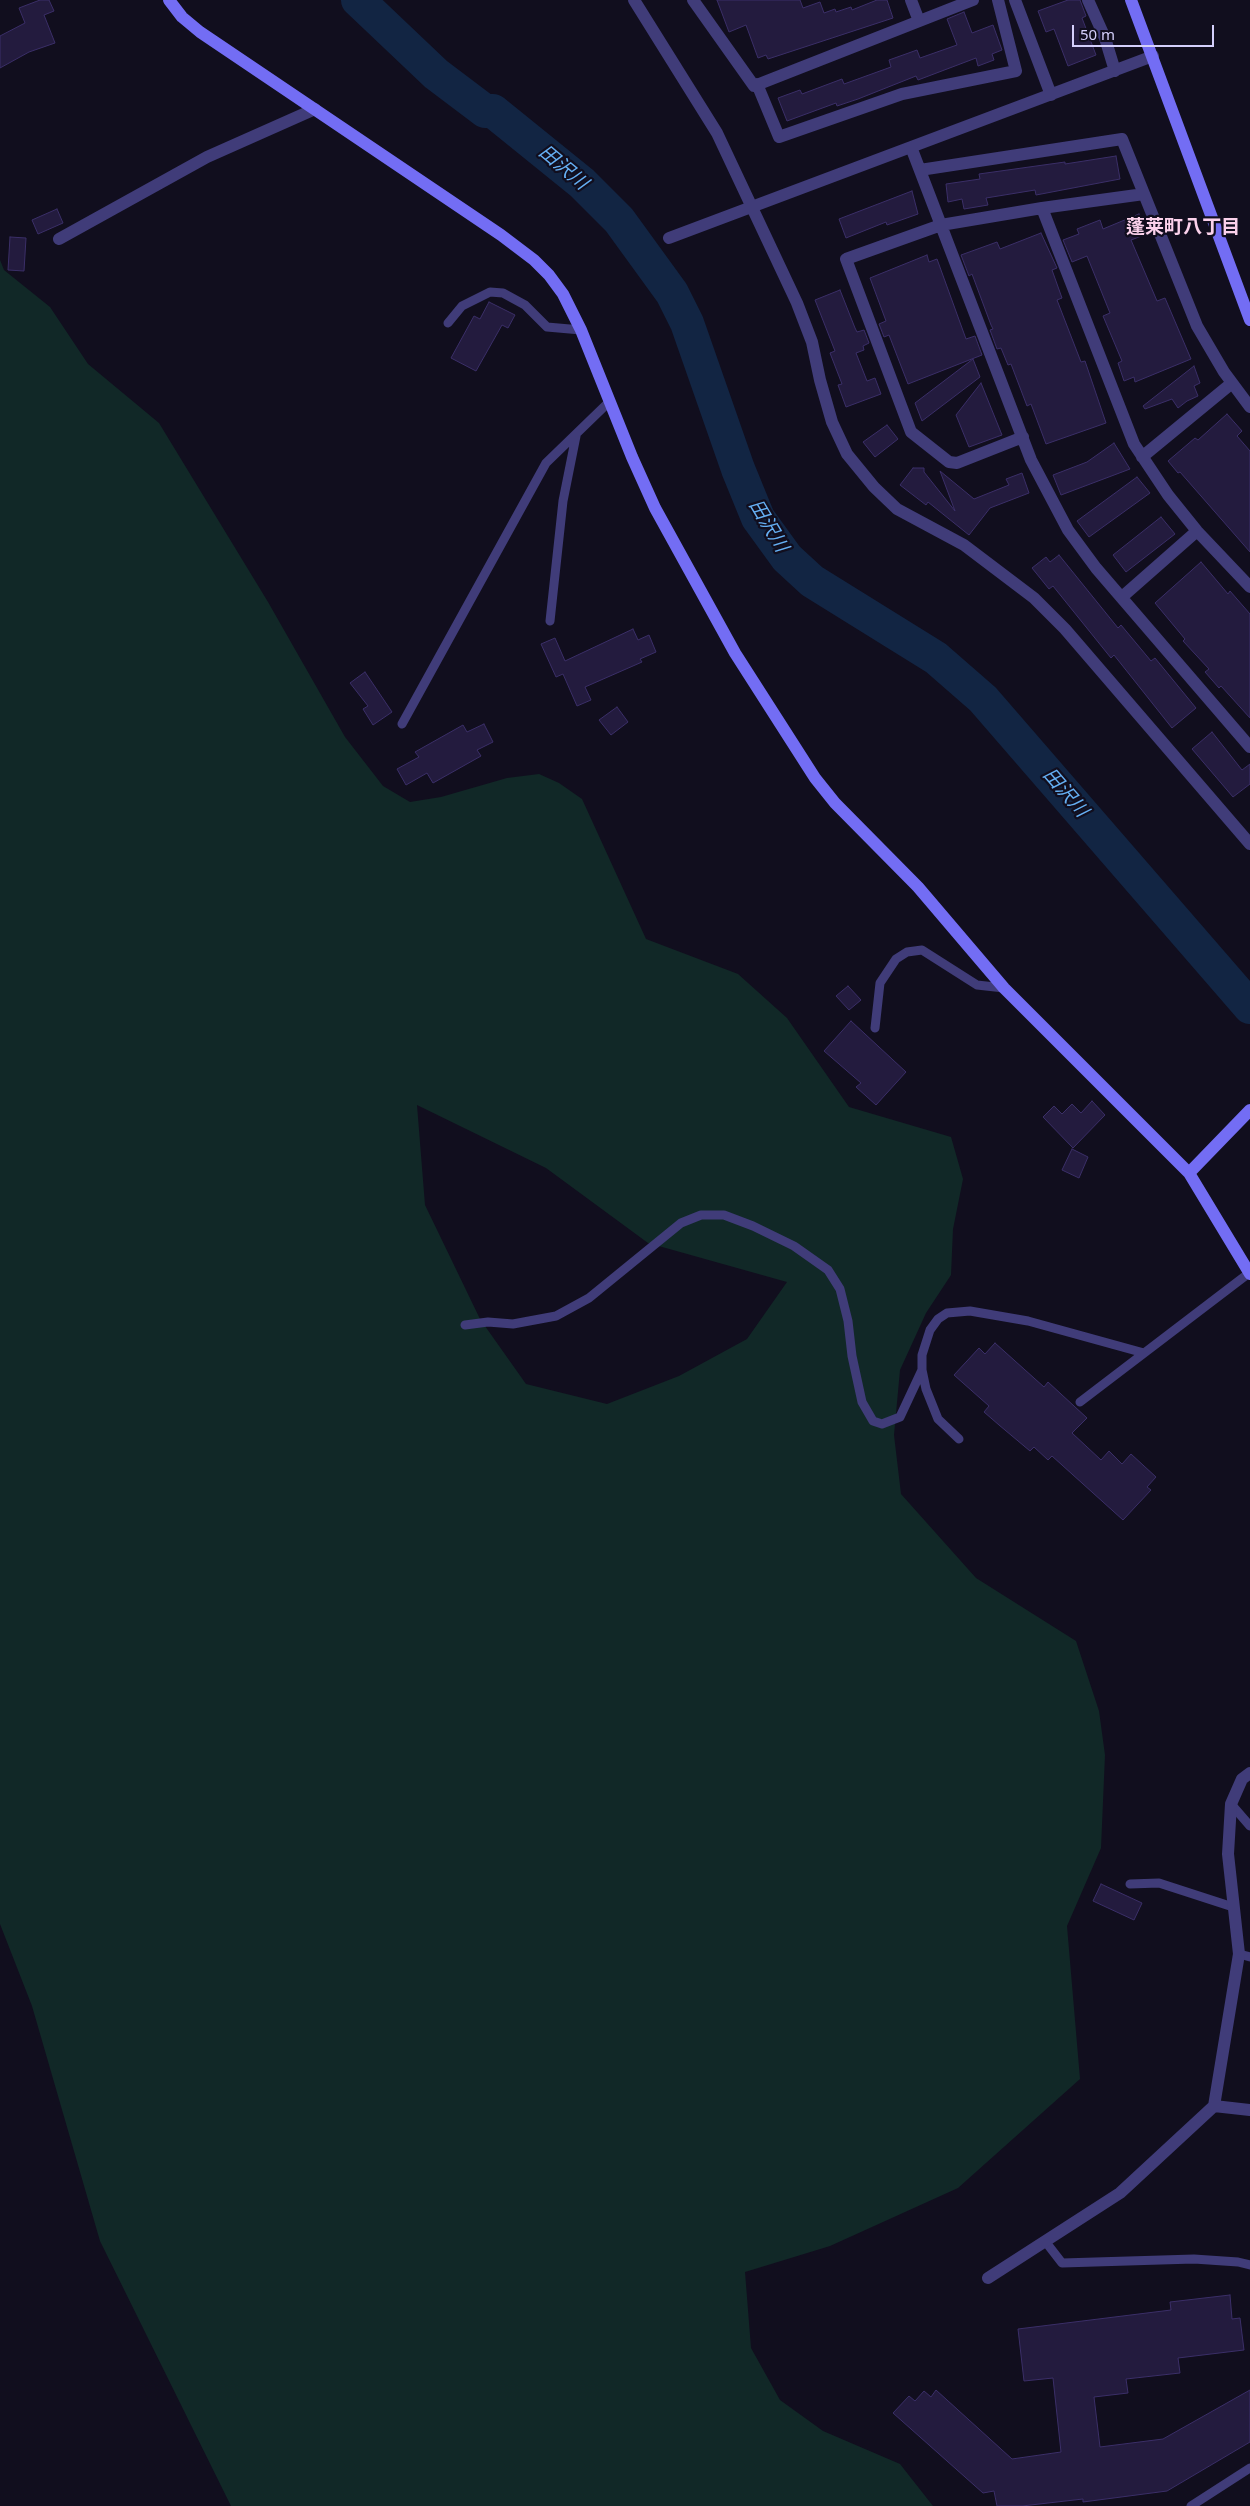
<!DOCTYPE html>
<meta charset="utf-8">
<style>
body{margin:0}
#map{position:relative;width:1250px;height:2506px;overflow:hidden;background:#110e1e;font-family:"Noto Sans",sans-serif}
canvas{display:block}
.scale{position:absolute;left:1072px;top:25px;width:142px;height:22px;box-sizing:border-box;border:2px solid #d4cffb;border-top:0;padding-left:6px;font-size:15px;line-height:18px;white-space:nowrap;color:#d4cffb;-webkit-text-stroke:4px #110e1e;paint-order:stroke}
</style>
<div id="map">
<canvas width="1250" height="2506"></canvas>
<div class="scale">50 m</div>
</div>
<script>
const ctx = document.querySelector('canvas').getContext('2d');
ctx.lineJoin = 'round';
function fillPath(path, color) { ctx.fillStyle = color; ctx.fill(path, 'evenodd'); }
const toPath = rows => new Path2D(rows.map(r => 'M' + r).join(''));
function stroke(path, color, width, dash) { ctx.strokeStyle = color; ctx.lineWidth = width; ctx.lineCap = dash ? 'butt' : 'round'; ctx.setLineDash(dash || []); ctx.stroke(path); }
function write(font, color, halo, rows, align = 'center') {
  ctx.font = font + ' "Noto Sans","Noto Sans JP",sans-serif'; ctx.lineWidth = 4.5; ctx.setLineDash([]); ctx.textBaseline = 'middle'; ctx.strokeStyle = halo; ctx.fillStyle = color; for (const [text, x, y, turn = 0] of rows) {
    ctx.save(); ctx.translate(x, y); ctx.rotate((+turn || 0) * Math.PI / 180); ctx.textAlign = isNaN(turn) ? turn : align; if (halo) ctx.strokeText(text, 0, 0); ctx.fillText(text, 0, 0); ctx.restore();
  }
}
const green = toPath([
 [0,260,4,270,50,307,88,364,159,423,268,602,345,737,383,786,410,802,441,797,507,778,539,774,559,783,582,799,646,939,738,974,787,1018,849,1107,951,1137,963,1179,953,1229,951,1275,926,1313,900,1370,894,1435,901,1494,976,1578,1076,1641,1099,1711,1105,1755,1101,1848,1067,1926,1080,2079,958,2188,830,2246,745,2272,751,2348,780,2400,823,2431,900,2464,933,2506,231,2506,100,2241,32,2006,0,1924],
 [417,1105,546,1168,648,1243,787,1282,747,1339,679,1376,607,1404,526,1384,480,1319,425,1205]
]);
const river = toPath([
 [358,0,436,74,485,111,493,111,582,183,619,220,672,293,687,323,738,469,758,518,787,558,812,581,936,658,983,699,1250,1007]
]);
const building = toPath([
 [40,0,49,0,54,11,44,15,55,43,29,52,0,68,0,36,25,23,19,8,40,0],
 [717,0,800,0,803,8,820,2,824,13,835,9,836,12,851,7,852,10,877,0,887,0,893,18,768,59,766,55,758,58,746,25,729,32,717,0],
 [1068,0,1080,0,1086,16,1082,18,1096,55,1068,66,1054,29,1046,32,1038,11,1068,0],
 [964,12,972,33,993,25,1002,50,992,54,994,60,978,66,976,58,918,80,916,76,858,99,837,106,836,103,787,121,778,98,800,90,802,94,842,79,844,84,891,67,889,60,917,50,920,58,957,45,947,19,964,12],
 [1116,156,1120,179,1036,195,1035,190,986,198,988,205,964,209,962,199,948,202,946,184,980,179,979,174,1065,162,1065,164,1116,156],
 [912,191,918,214,887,225,886,222,846,238,839,219,912,191],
 [57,209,63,223,38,234,32,220,57,209],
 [1139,214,1147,234,1131,240,1157,301,1165,298,1191,359,1135,382,1134,377,1124,381,1118,363,1122,361,1103,316,1110,313,1087,256,1072,262,1063,240,1079,234,1077,229,1100,220,1103,229,1139,214],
 [1041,233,1057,268,1052,270,1062,298,1057,300,1081,362,1085,361,1106,423,1046,444,1031,404,1027,406,1011,364,1008,365,1001,348,997,349,990,330,993,329,991,325,972,274,969,276,961,255,997,242,1000,249,1041,233],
 [10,237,26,238,24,271,8,270,10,237],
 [927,255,929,262,937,259,966,339,975,336,982,355,908,384,889,335,884,337,879,324,886,321,870,278,927,255],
 [840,290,855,328,857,332,864,330,869,343,863,346,864,350,856,353,867,381,875,378,881,394,846,407,838,385,842,384,830,353,835,351,815,300,840,290],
 [489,302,515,315,508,328,502,325,476,371,451,358,474,316,480,319,489,302],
 [973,359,980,377,922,421,915,403,973,359],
 [1194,366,1200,383,1194,386,1198,396,1187,401,1178,408,1172,399,1145,409,1143,406,1194,366],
 [981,383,1002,435,969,447,956,415,981,383],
 [1227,414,1242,431,1237,436,1250,451,1250,552,1180,472,1178,473,1168,461,1195,438,1198,440,1227,414],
 [887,425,898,439,875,457,863,442,887,425],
 [1114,443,1130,469,1061,495,1053,475,1087,462,1114,443],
 [913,468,924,468,924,472,955,511,940,471,974,499,1009,485,1006,479,1022,473,1029,493,990,508,969,535,928,502,926,505,900,485,913,468],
 [1137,477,1150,493,1089,537,1077,521,1137,477],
 [1161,517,1175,534,1126,572,1113,555,1161,517],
 [1059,555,1118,628,1121,625,1151,661,1155,658,1196,708,1172,728,1114,655,1111,658,1053,586,1049,589,1032,568,1046,557,1050,562,1059,555],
 [1201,562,1228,594,1230,591,1250,614,1250,718,1221,686,1219,688,1205,672,1209,669,1183,641,1185,639,1155,603,1201,562],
 [633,629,638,640,649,635,656,652,640,659,642,662,585,687,591,700,577,706,563,674,556,677,541,644,555,638,565,661,633,629],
 [365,672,392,712,373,725,363,709,368,706,350,683,365,672],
 [617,707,628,722,611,735,599,720,617,707],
 [484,724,493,742,477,750,481,756,433,783,427,773,406,785,397,769,419,757,415,752,463,725,467,732,484,724],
 [1212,732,1242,770,1250,764,1250,784,1233,797,1192,749,1212,732],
 [848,986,861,1000,849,1010,836,996,848,986],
 [851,1021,906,1072,876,1105,856,1087,861,1083,824,1051,851,1021],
 [1092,1101,1105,1115,1073,1148,1043,1117,1054,1106,1062,1114,1072,1104,1081,1113,1092,1101],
 [1072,1149,1088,1157,1079,1178,1062,1170,1072,1149],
 [995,1343,1044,1387,1048,1382,1087,1418,1072,1433,1101,1460,1109,1451,1122,1464,1131,1454,1156,1477,1147,1487,1151,1490,1123,1520,1052,1456,1048,1460,1034,1447,1030,1451,999,1425,984,1412,989,1406,954,1375,979,1348,985,1354,995,1343],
 [1101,1884,1142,1903,1134,1920,1093,1901,1101,1884],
 [1230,2295,1232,2319,1240,2318,1244,2350,1178,2358,1180,2373,1126,2379,1128,2393,1094,2397,1100,2447,1163,2439,1250,2390,1250,2442,1167,2491,1083,2502,1083,2499,1022,2506,997,2506,994,2491,983,2493,893,2413,909,2396,915,2401,924,2391,931,2397,936,2390,1012,2459,1061,2452,1053,2378,1024,2381,1018,2329,1171,2310,1170,2302,1230,2295]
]);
const lane = toPath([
 [448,323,462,306,490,292,503,293,525,305,547,327,581,330],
 [550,621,563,501,576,436],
 [402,724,546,463,610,401],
 [875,1028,880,983,896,959,907,952,922,950,977,985,1004,988],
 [465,1325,488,1322,513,1324,556,1316,589,1298,681,1223,701,1215,724,1215,753,1226,794,1246,828,1270,840,1289,848,1321,852,1356,862,1402,873,1421,882,1424,900,1417,922,1370],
 [1080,1402,1249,1273],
 [959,1439,938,1419,926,1389,922,1370,922,1355,930,1330,938,1319,947,1313,970,1311,1028,1321,1144,1353],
 [1231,1804,1250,1826],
 [1130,1884,1159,1883,1233,1907],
 [1239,1954,1250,1957],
 [1045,2241,1062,2263,1194,2259,1238,2262,1250,2265],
 [1191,2506,1250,2468]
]);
const street = toPath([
 [634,0,717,133,797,303,812,342,820,380,832,422,847,454,874,487,897,509,964,545,1034,598,1065,629,1250,844],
 [693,0,754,86,973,0],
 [911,0,919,21],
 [1015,0,1051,95],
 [1088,0,1105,38,1115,71],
 [757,84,779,137,902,94,1016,71,998,0],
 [911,147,1031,460,1068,530,1096,568,1250,747],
 [920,170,1122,139,1197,326,1224,372,1250,407],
 [1042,208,1134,444,1168,495,1197,531,1250,587],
 [669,238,1153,56],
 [59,239,207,157,315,109],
 [1023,437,957,463,949,462,911,432,846,259,941,225,1042,208,1144,194],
 [1142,457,1232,383],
 [1122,597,1197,531],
 [1214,2106,1250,2110],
 [988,2278,1120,2193,1214,2106,1239,1954,1228,1854,1231,1804,1242,1779,1250,1773]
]);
const secondary = toPath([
 [169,0,182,17,200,32,501,235,534,260,549,275,563,294,581,330,632,457,655,508,735,653,815,778,835,803,918,887,1004,988,1189,1173,1250,1274],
 [1131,0,1250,320],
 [1189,1173,1250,1110]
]);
const waterNames = [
 ["田沢川",563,168,40],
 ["田沢川",768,526,59],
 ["田沢川",1065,793,49]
];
const neighbourhoodNames = [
 ["蓬莱町八丁目",1183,228]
];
fillPath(green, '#112827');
stroke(river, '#122543', 34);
fillPath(building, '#231b3e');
stroke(building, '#3b2f68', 1);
stroke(lane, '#403c79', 9);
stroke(street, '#403c79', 12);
stroke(secondary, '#736df4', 12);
write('italic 19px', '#65aff3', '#110e1e', waterNames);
write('bold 19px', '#fbd1eb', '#110e1e', neighbourhoodNames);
</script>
